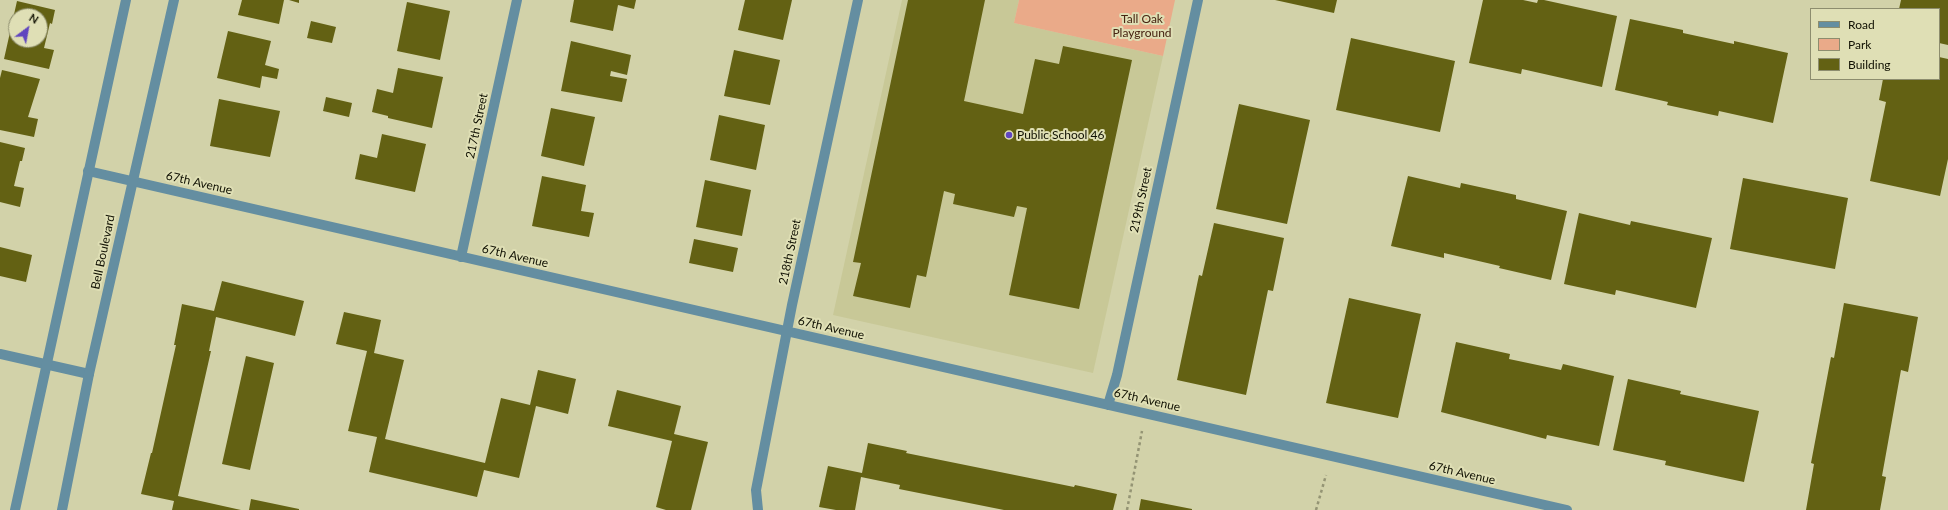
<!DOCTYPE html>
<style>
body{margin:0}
#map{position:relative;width:1948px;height:510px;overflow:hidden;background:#d2d2a9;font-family:Lato,sans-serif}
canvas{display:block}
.legend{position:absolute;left:1810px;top:8px;width:130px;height:72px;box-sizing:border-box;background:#dfdfb5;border:1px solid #8d8d6e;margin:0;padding:5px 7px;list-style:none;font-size:12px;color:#111103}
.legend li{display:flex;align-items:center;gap:8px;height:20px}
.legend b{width:20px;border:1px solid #8d8d6e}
.north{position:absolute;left:8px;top:8px;width:40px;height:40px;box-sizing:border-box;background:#dfdfb5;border:1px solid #8d8d6e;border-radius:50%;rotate:32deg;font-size:11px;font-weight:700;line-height:16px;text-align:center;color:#111103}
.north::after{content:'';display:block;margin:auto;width:14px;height:18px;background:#6046bf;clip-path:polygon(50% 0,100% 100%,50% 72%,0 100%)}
</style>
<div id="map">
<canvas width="1948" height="510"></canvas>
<ul class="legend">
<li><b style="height:5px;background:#648ea1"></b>Road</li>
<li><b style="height:11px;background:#eaaa89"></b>Park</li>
<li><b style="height:11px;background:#636113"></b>Building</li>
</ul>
<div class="north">N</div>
</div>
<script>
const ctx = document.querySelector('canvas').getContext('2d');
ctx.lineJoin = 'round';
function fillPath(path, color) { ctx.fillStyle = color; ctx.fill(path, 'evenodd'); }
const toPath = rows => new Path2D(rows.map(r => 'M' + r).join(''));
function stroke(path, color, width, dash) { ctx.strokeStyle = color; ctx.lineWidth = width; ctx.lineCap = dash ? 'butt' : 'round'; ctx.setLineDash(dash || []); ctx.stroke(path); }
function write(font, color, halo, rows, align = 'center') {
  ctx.font = font + ' Lato,sans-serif'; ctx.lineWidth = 4; ctx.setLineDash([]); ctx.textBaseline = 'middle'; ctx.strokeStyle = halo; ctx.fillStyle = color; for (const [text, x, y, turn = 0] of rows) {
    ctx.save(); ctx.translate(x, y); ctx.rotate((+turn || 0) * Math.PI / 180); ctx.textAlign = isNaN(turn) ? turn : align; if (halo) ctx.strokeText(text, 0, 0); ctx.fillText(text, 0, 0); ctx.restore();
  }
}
const built = toPath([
 [902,0,1019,0,1014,23,1163,56,1093,373,833,315]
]);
const green = toPath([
 [1019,0,1175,0,1163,56,1014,23]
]);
const building = toPath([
 [242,0,284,0,279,24,238,15],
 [289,0,299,0,299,3],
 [574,0,636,0,634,9,618,5,613,31,570,22],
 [745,0,792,0,783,40,738,30],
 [908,0,985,0,964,101,1023,114,1035,59,1059,64,1063,46,1132,60,1079,309,1009,295,1027,208,1017,206,1014,217,953,204,955,194,944,191,926,277,917,275,910,308,853,296,861,263,853,262],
 [1275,0,1337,0,1334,13],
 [1483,0,1523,0,1537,3,1538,0,1544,0,1617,16,1602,87,1522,69,1521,74,1469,63],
 [1901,0,1948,0,1948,45,1939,43,1939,9,1899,9],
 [17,1,55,10,52,24,50,23,44,48,54,50,49,69,4,59],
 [16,16,40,16,40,40,16,40],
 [407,2,450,11,440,60,397,51],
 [1630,19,1683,30,1683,33,1734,44,1734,41,1788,53,1773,123,1719,111,1718,116,1667,105,1668,102,1615,90],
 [311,21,336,27,332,43,307,38],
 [228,31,271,41,265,65,279,69,277,79,262,76,260,88,217,78],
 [1351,38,1455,61,1440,132,1336,110],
 [571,41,631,55,627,75,611,71,610,76,627,79,622,102,561,91],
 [734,50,780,60,770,105,724,96],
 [1939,57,1948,59,1948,159,1940,196,1870,181,1886,102,1879,100,1883,79,1939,79],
 [398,68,443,77,432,128,388,118,388,116,372,112,377,89,393,93],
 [2,70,40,79,28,117,38,119,34,137,0,130,0,78],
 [326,97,352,103,349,117,323,111],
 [219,99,280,111,270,157,210,146],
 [1239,104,1310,120,1287,224,1216,209],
 [551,108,595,117,584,166,541,156],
 [719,115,765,125,756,170,710,160],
 [382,134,426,144,415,192,355,179,360,154,377,158],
 [0,142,25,148,22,161,20,161,14,186,24,188,20,207,0,202],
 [542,176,586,185,581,211,594,213,589,237,532,226],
 [1408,176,1460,188,1461,183,1516,195,1516,199,1567,211,1551,280,1499,268,1500,266,1444,253,1444,258,1391,246],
 [1743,178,1848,198,1835,269,1730,249],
 [705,180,751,190,742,236,696,227],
 [1579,213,1630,225,1631,221,1712,238,1696,308,1616,290,1615,295,1564,284],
 [1214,223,1284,238,1273,291,1268,290,1246,395,1177,380,1199,275,1202,276],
 [694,239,738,248,733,272,689,263],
 [0,247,32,255,26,282,0,276],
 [222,281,304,301,295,336,216,317,209,351,211,351,178,496,241,510,172,510,174,501,141,494,151,453,152,453,176,345,174,345,182,304,214,311],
 [1349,298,1421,314,1398,418,1326,403],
 [1844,303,1918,317,1908,372,1901,370,1882,476,1886,477,1880,510,1806,510,1814,464,1811,463,1831,357,1834,358],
 [344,312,381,320,374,353,404,360,385,439,485,463,501,398,530,405,538,370,576,379,568,414,536,406,519,478,484,470,477,497,369,472,377,437,348,431,367,351,336,344],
 [1456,342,1510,354,1509,359,1561,370,1563,364,1614,376,1599,446,1547,435,1546,439,1441,412],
 [246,356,274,363,250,470,222,464],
 [1628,379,1681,391,1680,394,1759,411,1744,482,1665,465,1666,461,1613,450],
 [617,390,681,406,674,434,708,442,691,510,666,510,656,507,672,441,608,426],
 [868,443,907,451,906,453,1074,487,1075,485,1117,494,1113,510,1004,510,899,489,900,485,861,477,855,510,836,510,819,507,828,466,862,473],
 [251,499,299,509,299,510,249,510],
 [1141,499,1192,509,1192,510,1139,510]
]);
const path = toPath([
 [1127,510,1142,431],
 [1316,510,1326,475]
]);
const minor = toPath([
 [88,171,1567,510],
 [461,257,517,0],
 [0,354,89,374],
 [1108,405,1117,375,1198,0],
 [758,510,756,490,792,305,858,0]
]);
const tertiary = toPath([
 [15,510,126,0],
 [62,510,89,374,174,0]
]);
const markers = [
 [1009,135,4,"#6046bf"]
];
const parkNames = [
 ["Tall Oak",1142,19],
 ["Playground",1142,33]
];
const streetNames = [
 ["217th Street",477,126,-78],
 ["67th Avenue",199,183,13],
 ["219th Street",1141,200,-78],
 ["Bell Boulevard",103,252,-78],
 ["218th Street",790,252,-78],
 ["67th Avenue",515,256,13],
 ["67th Avenue",831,328,13],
 ["67th Avenue",1147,400,13],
 ["67th Avenue",1462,473,13]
];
const poiNames = [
 ["Public School 46",1017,135]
];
fillPath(built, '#c8c897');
fillPath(green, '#eaaa89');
fillPath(building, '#636113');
stroke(path, '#949474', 2.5, [3, 3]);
stroke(minor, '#648ea1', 10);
stroke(tertiary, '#648ea1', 10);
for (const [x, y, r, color] of markers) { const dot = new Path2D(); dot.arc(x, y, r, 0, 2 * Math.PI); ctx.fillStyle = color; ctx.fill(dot); stroke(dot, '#dfdfb5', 1.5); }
write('12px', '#472412', '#dfdfb5', parkNames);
write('12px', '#111103', '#dfdfb5', streetNames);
write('12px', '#111103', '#dfdfb5', poiNames, 'left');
</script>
